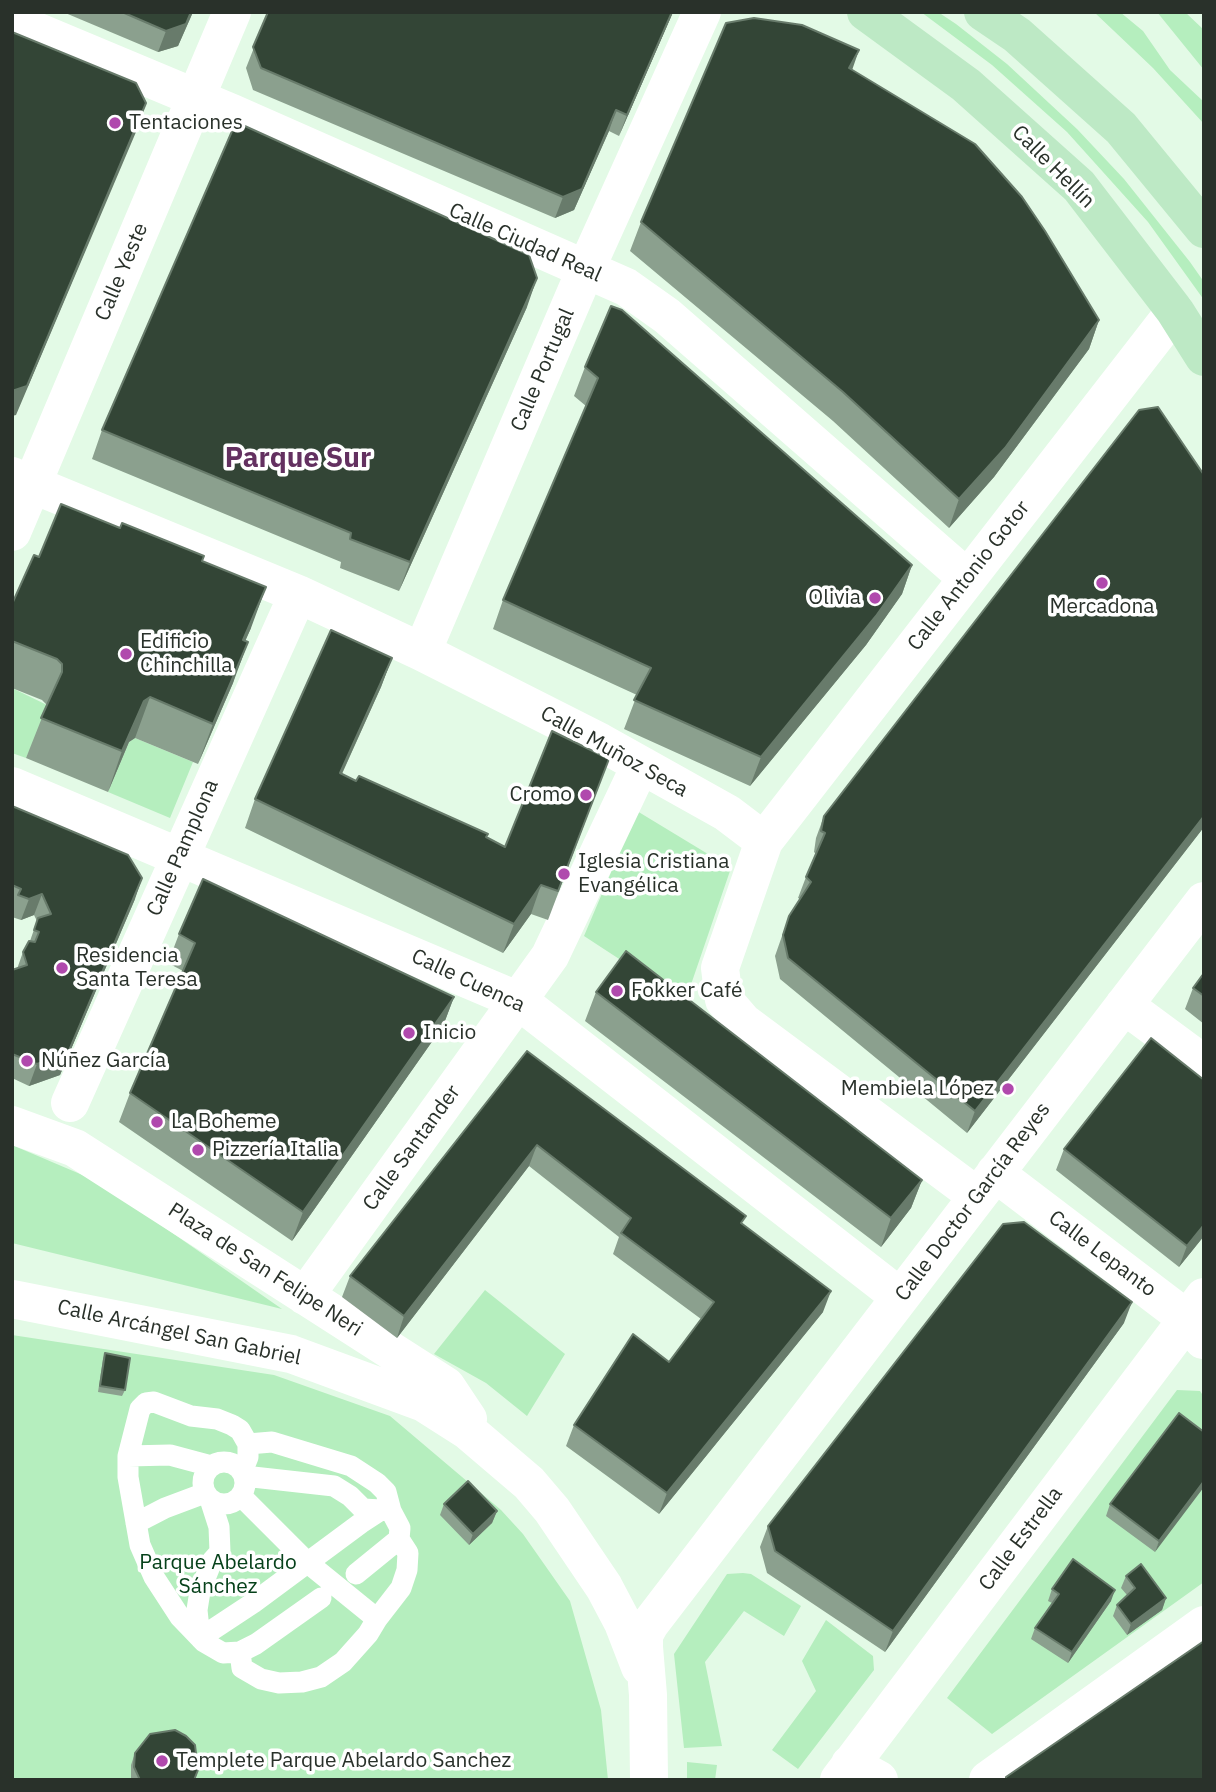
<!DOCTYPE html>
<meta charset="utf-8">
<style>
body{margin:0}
#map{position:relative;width:1216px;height:1792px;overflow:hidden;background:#e3fae6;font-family:"IBM Plex Sans",sans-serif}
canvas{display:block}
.frame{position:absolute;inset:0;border:14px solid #29312a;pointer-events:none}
</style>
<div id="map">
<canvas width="1216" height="1792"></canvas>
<div class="frame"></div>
</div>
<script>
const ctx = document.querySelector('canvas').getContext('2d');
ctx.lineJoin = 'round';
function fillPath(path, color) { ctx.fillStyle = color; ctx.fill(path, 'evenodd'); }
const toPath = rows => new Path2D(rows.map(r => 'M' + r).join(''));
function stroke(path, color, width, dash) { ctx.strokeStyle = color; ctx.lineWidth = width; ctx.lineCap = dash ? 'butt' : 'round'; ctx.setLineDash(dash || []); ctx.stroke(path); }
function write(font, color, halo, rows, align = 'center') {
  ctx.font = font + ' "IBM Plex Sans",sans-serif'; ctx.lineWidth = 7; ctx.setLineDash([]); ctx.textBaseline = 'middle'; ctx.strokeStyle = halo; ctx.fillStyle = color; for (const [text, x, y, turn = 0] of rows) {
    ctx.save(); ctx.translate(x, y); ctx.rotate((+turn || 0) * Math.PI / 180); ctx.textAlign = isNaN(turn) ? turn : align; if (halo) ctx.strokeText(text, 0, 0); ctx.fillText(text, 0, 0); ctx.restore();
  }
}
const green = toPath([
 [921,12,938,12,956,24,1007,64,1077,129,1124,179,1190,262,1204,282,1204,300,1148,222,1067,132,992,65],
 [1094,12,1120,12,1143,31,1170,70,1204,102,1204,124,1153,68],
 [1157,12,1185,12,1204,30,1204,70],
 [12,688,47,705,42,723,26,758,12,753],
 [135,738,193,762,170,818,108,792,129,742],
 [637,811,731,868,685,1002,584,936],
 [12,1145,99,1182,282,1309,12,1243],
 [485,1290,565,1354,527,1416,486,1383,434,1354],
 [12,1335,274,1375,390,1416,501,1510,523,1534,570,1601,601,1710,608,1780,12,1780],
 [1177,1390,1200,1391,1204,1397,1204,1582,992,1734,947,1698],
 [743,1573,751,1574,801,1606,784,1636,744,1611,705,1662,722,1746,684,1748,674,1654,727,1574],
 [826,1620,873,1656,874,1670,798,1769,772,1750,816,1691,802,1661],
 [687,1762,717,1765,715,1780,687,1780]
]);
const lane = toPath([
 [248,1444,272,1442,351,1466,377,1483,386,1492,391,1511],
 [128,1456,170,1455,211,1466],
 '203 1483a21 21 0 1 1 42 0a21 21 0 1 1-42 0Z',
 [242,1472,248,1457,248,1444,240,1430,232,1425,217,1419,191,1416,154,1402,146,1403,140,1409,128,1456,128,1477,140,1545,154,1577,180,1617,204,1642,223,1653,240,1652,256,1644,321,1598],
 [244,1476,334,1486,350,1496,363,1509,381,1510],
 [210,1499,219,1527,220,1552,212,1561,200,1591,197,1610,200,1638,253,1603,361,1523,381,1510,391,1511,400,1528,399,1539,408,1553,407,1570,401,1588,377,1619],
 [136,1523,165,1508,205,1493],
 [356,1574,399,1539],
 [240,1652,242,1668,261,1679,279,1683,302,1682,321,1677,343,1662,368,1634,377,1619,308,1563,241,1496]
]);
const street = toPath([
 [12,21,232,113,626,287,667,316,967,578],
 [12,476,298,594,422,652,600,742,727,813,764,841,720,968,724,1000,743,1022,977,1196],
 [12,532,232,12],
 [422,652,585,271,702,12],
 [12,786,519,1001,900,1297],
 [764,841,1175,311],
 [1124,1005,1204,1064],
 [70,1103,298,594],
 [12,1125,75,1148,446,1386,468,1419],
 [995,1173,1187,1319,1203,1340],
 [305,1296,550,956,640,766],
 [12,1299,291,1354,424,1403,468,1431,529,1483,552,1510,604,1587,623,1623,640,1667],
 [850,1764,879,1780],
 [649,1780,648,1695,644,1647,644,1635,650,1624,1204,901],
 [839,1780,1204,1297],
 [988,1780,1204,1625]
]);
const primary = toPath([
 [866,12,966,85,1079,186,1175,311,1204,357],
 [983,12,1017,35,1121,128,1204,229]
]);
const wall = toPath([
 [63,12,193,12,178,46,158,52],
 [268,12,673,12,619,136,609,131,574,210,555,218,253,90,246,68],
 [852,70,1099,320,1089,349,994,477,949,528,833,421,630,251,641,222],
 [527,307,399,591,340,568,341,562,92,459,102,430],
 [585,367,912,565,902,594,866,645,750,786,624,729,637,695,493,629,503,600,586,406,574,396],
 [39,557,202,561,251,628,245,641,233,683,198,764,135,738,129,742,108,792,26,758,47,705,42,700,12,688,12,604],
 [392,658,381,687,342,774,487,838,505,847,598,788,548,920,531,914,503,953,245,828,255,799],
 [12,806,135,899,60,1075,29,1086,12,1078,12,970,17,969,23,952,30,941,37,921,34,915,21,920,12,917],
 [824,816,1204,827,967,1133,780,979,775,956,789,916,800,899,798,898,806,877,816,854,814,852,816,838],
 [179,934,454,997,443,1026,292,1241,119,1122,130,1093,183,971,168,963],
 [1204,973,1204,1024,1185,1009,1193,988],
 [596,992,922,1180,911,1208,881,1247,585,1021],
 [527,1051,743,1224,823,1312,659,1514,566,1446,574,1425,669,1362,701,1319,613,1254,619,1237,529,1166,397,1338,342,1297,350,1276],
 [1204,1080,1204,1236,1179,1267,1056,1170,1064,1149],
 [1124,1323,885,1652,767,1573,760,1547,768,1526],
 [105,1353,125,1390,122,1396,98,1392,103,1359],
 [1204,1432,1155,1552,1106,1516,1110,1504],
 [444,1504,497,1511,492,1523,469,1545,440,1515],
 [1126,1576,1166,1598,1162,1610,1127,1635,1113,1616,1117,1605,1127,1595,1121,1588],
 [1052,1589,1111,1601,1068,1663,1031,1639,1035,1628,1052,1603,1048,1601],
 [135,1753,198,1770,195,1780,131,1780,131,1765]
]);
const shadedWall = toPath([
 [191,12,193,12,178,46,158,52,166,31],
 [672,12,673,12,619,136,627,115],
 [859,50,849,79,849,68],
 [146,103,136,132,16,415,12,416,12,391],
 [616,110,609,131,574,210,555,218,563,197],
 [537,278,527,307,399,591,410,562],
 [1099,320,1089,349,994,477,949,528,959,499],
 [912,565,902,594,866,645,750,786,761,757],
 [266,587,251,628,228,680,243,640],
 [248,642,233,683,198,764,213,724],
 [392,658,381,687,329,802,340,773],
 [150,697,135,738,129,742,108,792,122,751,144,701],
 [1204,816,1204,827,967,1133,975,1111],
 [142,878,135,899,60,1075,29,1086,37,1064],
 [541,885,531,914,503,953,514,924],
 [42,894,34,915,21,920,29,899],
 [454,997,443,1026,292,1241,303,1212],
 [537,1145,529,1166,397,1338,404,1316],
 [922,1180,911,1208,881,1247,891,1218],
 [1204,1225,1204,1236,1179,1267,1187,1246],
 [831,1291,823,1312,659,1514,667,1493],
 [1132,1302,1124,1323,885,1652,893,1631],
 [1204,1481,1204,1487,1155,1552,1159,1541],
 [497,1511,492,1523,469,1545,473,1534],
 [1115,1590,1111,1601,1068,1663,1072,1652],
 [1166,1598,1162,1610,1127,1635,1131,1624]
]);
const building = toPath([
 [122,12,191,12,186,24,166,31,122,12],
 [268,12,672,12,627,115,616,110,582,189,563,197,261,68,253,47,268,12],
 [754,18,802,25,859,50,849,68,975,144,1022,197,1045,231,1099,320,1005,448,959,499,843,392,641,222,726,23,754,18],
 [12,32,136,83,146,103,27,386,12,391,12,32],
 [236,122,529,255,537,278,410,562,350,539,351,533,102,430,236,122],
 [611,306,622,310,912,565,876,616,761,757,634,700,651,668,503,600,598,378,585,367,611,306],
 [1158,407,1204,475,1204,816,975,1111,788,958,783,935,789,916,811,882,806,877,825,833,821,831,824,816,1139,410,1158,407],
 [61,504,120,528,122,523,204,556,202,561,266,587,243,640,248,642,213,724,150,697,144,701,122,751,41,718,62,672,62,664,57,659,12,641,12,604,34,555,39,557,61,504],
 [331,630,392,658,340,773,356,781,359,776,488,834,486,837,505,847,552,731,609,759,558,891,541,885,514,924,255,799,331,630],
 [12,806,128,855,142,878,68,1053,37,1064,12,1054,12,970,27,965,23,952,29,941,35,942,39,932,34,930,38,918,51,914,42,894,29,899,18,895,21,889,12,885,12,806],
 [203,879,454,997,303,1212,130,1093,195,943,179,934,203,879],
 [626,951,922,1180,891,1218,596,992,626,951],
 [1204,973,1204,996,1193,988,1204,973],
 [1151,1038,1204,1080,1204,1225,1187,1246,1064,1149,1151,1038],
 [527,1051,746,1216,741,1223,831,1291,667,1493,574,1425,633,1334,669,1362,714,1302,621,1233,631,1218,537,1145,404,1316,350,1276,527,1051],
 [1024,1222,1132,1302,893,1631,775,1551,768,1526,1003,1224,1024,1222],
 [105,1353,130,1358,125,1390,100,1386,105,1353],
 [1179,1413,1204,1432,1204,1481,1159,1541,1110,1504,1179,1413],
 [468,1481,497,1511,473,1534,444,1504,468,1481],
 [1073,1559,1115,1590,1072,1652,1035,1628,1059,1594,1052,1589,1073,1559],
 [1141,1564,1166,1598,1131,1624,1117,1605,1135,1588,1126,1576,1141,1564],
 [1204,1641,1204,1780,1006,1780,1006,1777,1204,1641],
 [175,1730,186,1736,195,1745,198,1770,194,1780,140,1780,134,1767,135,1753,150,1734,175,1730]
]);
const markers = [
 [115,123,7,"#b049ad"],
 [1102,583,7,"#b049ad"],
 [875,598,7,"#b049ad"],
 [126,654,7,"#b049ad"],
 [586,795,7,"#b049ad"],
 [564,874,7,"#b049ad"],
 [62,968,7,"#b049ad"],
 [617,991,7,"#b049ad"],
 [409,1033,7,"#b049ad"],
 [27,1061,7,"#b049ad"],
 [1008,1089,7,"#b049ad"],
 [157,1122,7,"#b049ad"],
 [198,1150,7,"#b049ad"],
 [162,1761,7,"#b049ad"]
];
const poiNames = [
 ["Tentaciones",129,123],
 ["Olivia",861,598,"right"],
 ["Mercadona",1102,607,"center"],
 ["Edificio",140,642],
 ["Chinchilla",140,666],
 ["Cromo",572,795,"right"],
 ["Iglesia Cristiana",578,862],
 ["Evangélica",578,886],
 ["Residencia",76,956],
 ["Santa Teresa",76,980],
 ["Fokker Café",631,991],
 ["Inicio",423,1033],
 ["Núñez García",41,1061],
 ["Membiela López",994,1089,"right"],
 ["La Boheme",171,1122],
 ["Pizzería Italia",212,1150],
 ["Templete Parque Abelardo Sanchez",176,1761]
];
const streetNames = [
 ["Calle Hellín",1053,167,45],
 ["Calle Ciudad Real",525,243,24],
 ["Calle Yeste",122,272,-67],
 ["Calle Portugal",543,370,-67],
 ["Calle Antonio Gotor",969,576,-52],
 ["Calle Muñoz Seca",614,752,29],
 ["Calle Pamplona",183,848,-66],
 ["Calle Cuenca",468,981,25],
 ["Calle Santander",412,1148,-54],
 ["Calle Doctor García Reyes",973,1202,-53],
 ["Calle Lepanto",1102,1254,37],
 ["Plaza de San Felipe Neri",265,1270,33],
 ["Calle Arcángel San Gabriel",179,1333,12],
 ["Calle Estrella",1021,1539,-53]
];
const parkNames = [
 ["Parque Abelardo",218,1563],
 ["Sánchez",218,1587]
];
const districtNames = [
 ["Parque Sur",298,459]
];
fillPath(green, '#b5eebe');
stroke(lane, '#fff', 21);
stroke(street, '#fff', 38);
stroke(primary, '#bde9c5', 38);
fillPath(wall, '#8ba08e');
fillPath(shadedWall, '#687b6b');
fillPath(building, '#334536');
stroke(building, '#687b6b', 2);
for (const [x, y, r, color] of markers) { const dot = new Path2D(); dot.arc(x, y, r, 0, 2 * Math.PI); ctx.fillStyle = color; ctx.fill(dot); stroke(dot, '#fff', 2.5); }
write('21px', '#29312a', '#fff', poiNames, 'left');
write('21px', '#29312a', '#fff', streetNames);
write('21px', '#06411a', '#fff', parkNames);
write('bold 28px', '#633060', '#fff', districtNames);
</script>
